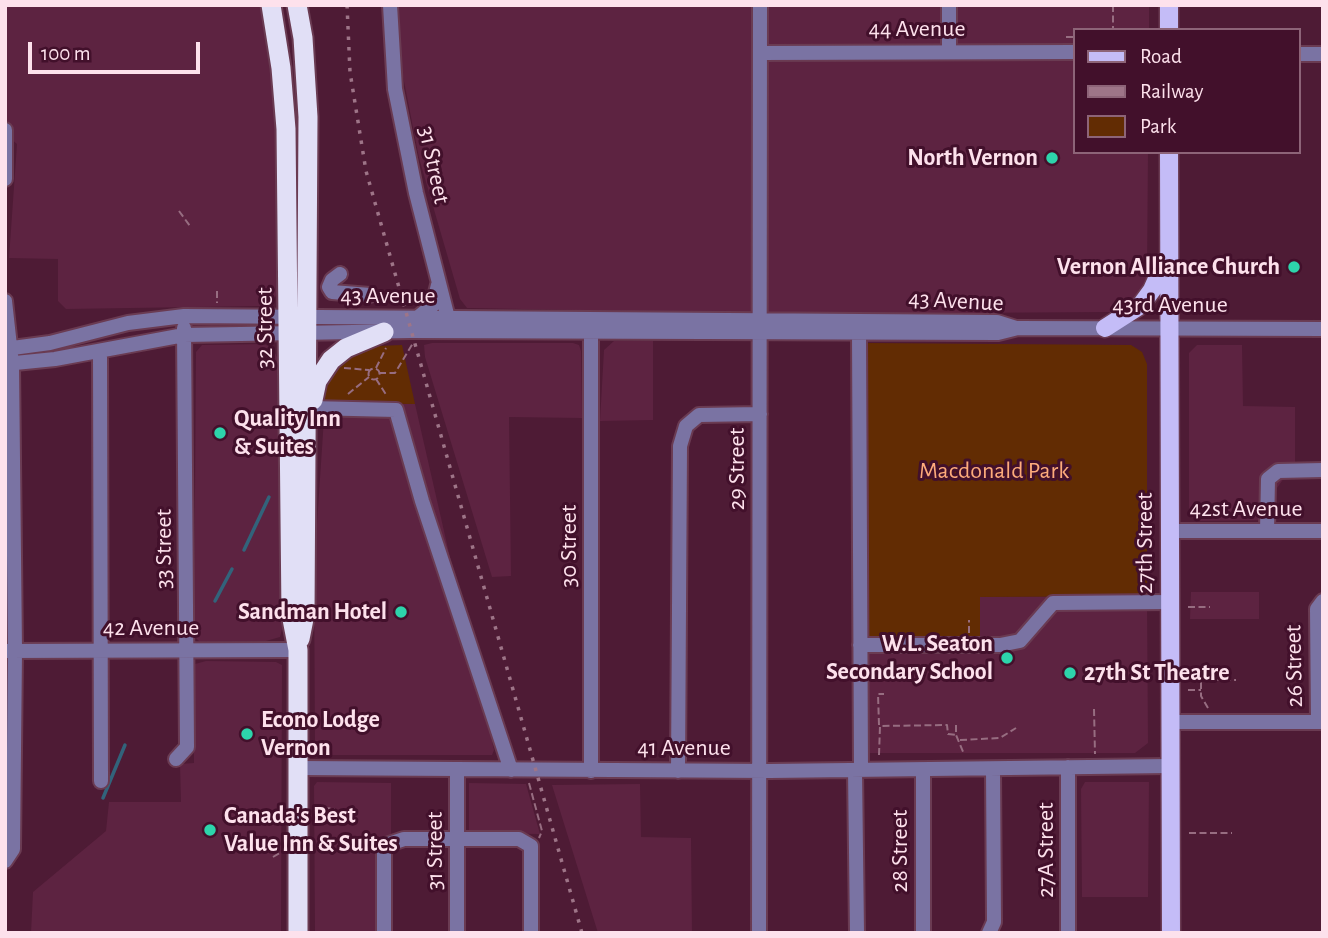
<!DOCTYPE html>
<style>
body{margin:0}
#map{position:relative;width:1328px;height:938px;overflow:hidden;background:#4e1b35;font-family:"Alegreya Sans",sans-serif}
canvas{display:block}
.frame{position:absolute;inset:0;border:7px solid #fde1ec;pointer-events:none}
.legend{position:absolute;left:1073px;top:28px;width:228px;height:126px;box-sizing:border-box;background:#42102b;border:2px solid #8d6478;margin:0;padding:9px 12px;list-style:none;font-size:21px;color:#fde1ec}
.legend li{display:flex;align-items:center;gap:14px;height:35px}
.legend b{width:35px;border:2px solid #8d6478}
.scale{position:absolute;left:28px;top:42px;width:172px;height:32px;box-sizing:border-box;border:4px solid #fde1ec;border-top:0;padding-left:9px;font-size:21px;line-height:24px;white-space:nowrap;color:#fde1ec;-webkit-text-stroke:5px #42102b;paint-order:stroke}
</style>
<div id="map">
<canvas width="1328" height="938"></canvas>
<div class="frame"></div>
<ul class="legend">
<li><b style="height:9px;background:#c4bcf7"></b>Road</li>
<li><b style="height:9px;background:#9e7588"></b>Railway</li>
<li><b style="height:19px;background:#622c03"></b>Park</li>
</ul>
<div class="scale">100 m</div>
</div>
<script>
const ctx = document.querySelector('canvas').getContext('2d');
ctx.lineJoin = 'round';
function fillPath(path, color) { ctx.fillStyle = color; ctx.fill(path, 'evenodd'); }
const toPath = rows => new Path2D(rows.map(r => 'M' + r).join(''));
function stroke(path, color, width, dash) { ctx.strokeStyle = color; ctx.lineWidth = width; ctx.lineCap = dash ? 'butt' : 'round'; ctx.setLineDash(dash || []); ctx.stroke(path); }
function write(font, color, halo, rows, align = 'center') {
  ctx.font = font + ' "Alegreya Sans",sans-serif'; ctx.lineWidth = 6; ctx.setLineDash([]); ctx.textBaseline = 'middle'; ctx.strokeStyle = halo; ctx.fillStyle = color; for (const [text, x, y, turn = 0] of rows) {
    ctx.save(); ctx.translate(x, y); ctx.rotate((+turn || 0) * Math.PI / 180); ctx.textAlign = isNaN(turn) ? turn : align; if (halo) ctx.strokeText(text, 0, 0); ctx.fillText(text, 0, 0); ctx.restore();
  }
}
const built = toPath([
 [5,5,260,5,272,59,279,153,279,289,274,300,261,306,66,309,58,301,58,259,9,258,17,144,5,134],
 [399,5,1149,5,1149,30,1074,30,1074,152,1148,152,1147,277,1140,293,1127,307,1111,312,790,314,467,308,460,299,419,158,401,66],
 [614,341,653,341,653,420,600,421,604,350],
 [432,343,573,343,579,345,581,351,582,418,509,417,511,576,492,577,425,357,424,345],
 [263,344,272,347,277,357,282,629,280,637,266,641,200,642,195,637,194,626,196,352,202,345],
 [1197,345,1242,345,1243,406,1295,407,1295,477,1284,478,1277,488,1276,520,1200,521,1189,516,1189,353],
 [325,403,415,404,494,750,492,755,319,755,315,752,314,569],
 [1191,592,1259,592,1259,619,1190,619],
 [1147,596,1148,743,1135,753,867,753,866,640,980,597],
 [206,661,276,662,282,665,281,933,31,933,33,892,106,831,109,802,181,802,180,764,194,763,193,671,195,664],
 [317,782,391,783,391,837,382,933,315,933,314,786],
 [1085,782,1149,782,1148,897,1082,897,1081,789],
 [469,783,526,784,540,834,469,833],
 [640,784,641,837,691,838,692,933,598,933,552,785]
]);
const green = toPath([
 [867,343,1131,345,1142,352,1147,364,1147,596,980,597,980,639,866,640,864,349],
 [402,345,415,404,325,403,325,387,339,364,354,354,378,346]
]);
const stream = toPath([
 [244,550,269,497],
 [215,601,232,569],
 [103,798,125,745]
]);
const path = toPath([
 [1113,5,1113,30],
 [1066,37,1074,37],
 [179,211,190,226],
 [217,291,217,303],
 [344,368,369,370],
 [376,368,386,348],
 '368.5 374a5.5 5.5 0 1 1 11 0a5.5 5.5 0 1 1-11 0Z',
 [379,373,395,373,413,343],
 [376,379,387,396],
 [348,394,369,377],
 [1188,607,1210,607],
 [969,633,969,620],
 [1188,690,1201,690],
 [1208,708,1201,696,1201,680,1236,680],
 [1094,709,1095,754],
 [879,725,878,694,884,694],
 [956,725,956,735,964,754],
 [960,740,1000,738,1016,728],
 [879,755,880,726,947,725,948,734,956,735],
 [529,783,542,831,539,838],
 [313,807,335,809],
 [1189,833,1232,833],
 [273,857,283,851]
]);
const minor = toPath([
 [390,5,395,89,416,193,450,326],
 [949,5,949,52],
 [760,53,1074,52],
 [1298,54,1323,54],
 [5,130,5,179],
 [340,274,332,280,329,287,332,292,370,295],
 [5,301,12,364,15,651,13,849,5,861],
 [416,319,433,305,438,285],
 [591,326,591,771],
 [859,332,861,770],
 [5,349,50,343,128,323,184,316,997,322,1016,328],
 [100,351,101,781],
 [5,364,55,359,184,335,410,331,998,333,1018,328,1323,329],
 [310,408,396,410,422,501,511,770],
 [1169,531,1323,531],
 [1267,531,1268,479,1278,471,1323,470],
 [860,645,1000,645,1020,641,1053,603,1170,602],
 [7,651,298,650],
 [1169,722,1323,722],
 [1318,722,1317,609,1323,601],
 [176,759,187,747,184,328],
 [299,768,770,771,1169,766],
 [855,770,857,933],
 [923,770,923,933],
 [678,771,680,446,686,426,699,415,760,414],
 [384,933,384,850,389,844,404,839,519,839,531,846,531,933],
 [457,933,457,769],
 [759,933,760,5],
 [989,933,994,922,993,769],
 [1068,933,1068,767]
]);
const major = toPath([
 [1169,30,1169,5],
 [1169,152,1171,933],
 [1105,328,1141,305,1152,290,1165,261]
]);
const highway = toPath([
 [271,5,281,68,286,129,291,614,298,650,298,933],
 [297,5,303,38,308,117,305,614,300,639],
 [313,400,317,381,331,360,346,348,384,332]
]);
const rail = toPath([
 [347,5,350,72,366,171,582,933]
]);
const markers = [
 [1052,158,7,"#2dd4ab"],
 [1294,267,7,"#2dd4ab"],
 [220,433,7,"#2dd4ab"],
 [401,612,7,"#2dd4ab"],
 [1007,658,7,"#2dd4ab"],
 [1070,673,7,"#2dd4ab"],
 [247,734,7,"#2dd4ab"],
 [210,830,7,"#2dd4ab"]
];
const streetNames = [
 ["44 Avenue",917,29],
 ["31 Street",434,165,78],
 ["43 Avenue",388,296],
 ["43 Avenue",956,301,3],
 ["43rd Avenue",1170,305],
 ["32 Street",265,328,-90],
 ["29 Street",737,469,-90],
 ["42st Avenue",1246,509],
 ["27th Street",1145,543,-90],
 ["30 Street",569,546,-90],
 ["33 Street",164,549,-90],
 ["42 Avenue",151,628],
 ["26 Street",1294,666,-91],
 ["41 Avenue",684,748],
 ["27A Street",1046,850,-90],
 ["31 Street",435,851,-90],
 ["28 Street",900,851,-90]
];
const poiNames = [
 ["North Vernon",1038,158],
 ["Vernon Alliance Church",1280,267],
 ["Quality Inn",234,419,"left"],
 ["& Suites",234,447,"left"],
 ["Sandman Hotel",387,612],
 ["W.L. Seaton",993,644],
 ["Secondary School",993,672],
 ["27th St Theatre",1084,673,"left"],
 ["Econo Lodge",261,720,"left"],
 ["Vernon",261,748,"left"],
 ["Canada's Best",224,816,"left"],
 ["Value Inn & Suites",224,844,"left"]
];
const parkNames = [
 ["Macdonald Park",994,471]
];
fillPath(built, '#5d2341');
fillPath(green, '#622c03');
stroke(stream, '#32637b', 3.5);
stroke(minor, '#6a3b52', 18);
stroke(major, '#6a3b52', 21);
stroke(highway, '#6a3b52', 23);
stroke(path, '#976d81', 2, [7, 3.5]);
stroke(minor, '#7a73a3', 14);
stroke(major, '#c4bcf7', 18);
stroke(highway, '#e1dff6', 19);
stroke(rail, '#9e7588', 3.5, [3.5, 7]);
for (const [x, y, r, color] of markers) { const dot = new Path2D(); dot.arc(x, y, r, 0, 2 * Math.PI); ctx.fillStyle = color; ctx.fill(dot); stroke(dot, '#42102b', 2.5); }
write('24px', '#fde1ec', '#42102b', streetNames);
write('bold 24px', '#fde1ec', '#42102b', poiNames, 'right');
write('24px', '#fdab7b', '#42102b', parkNames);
</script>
